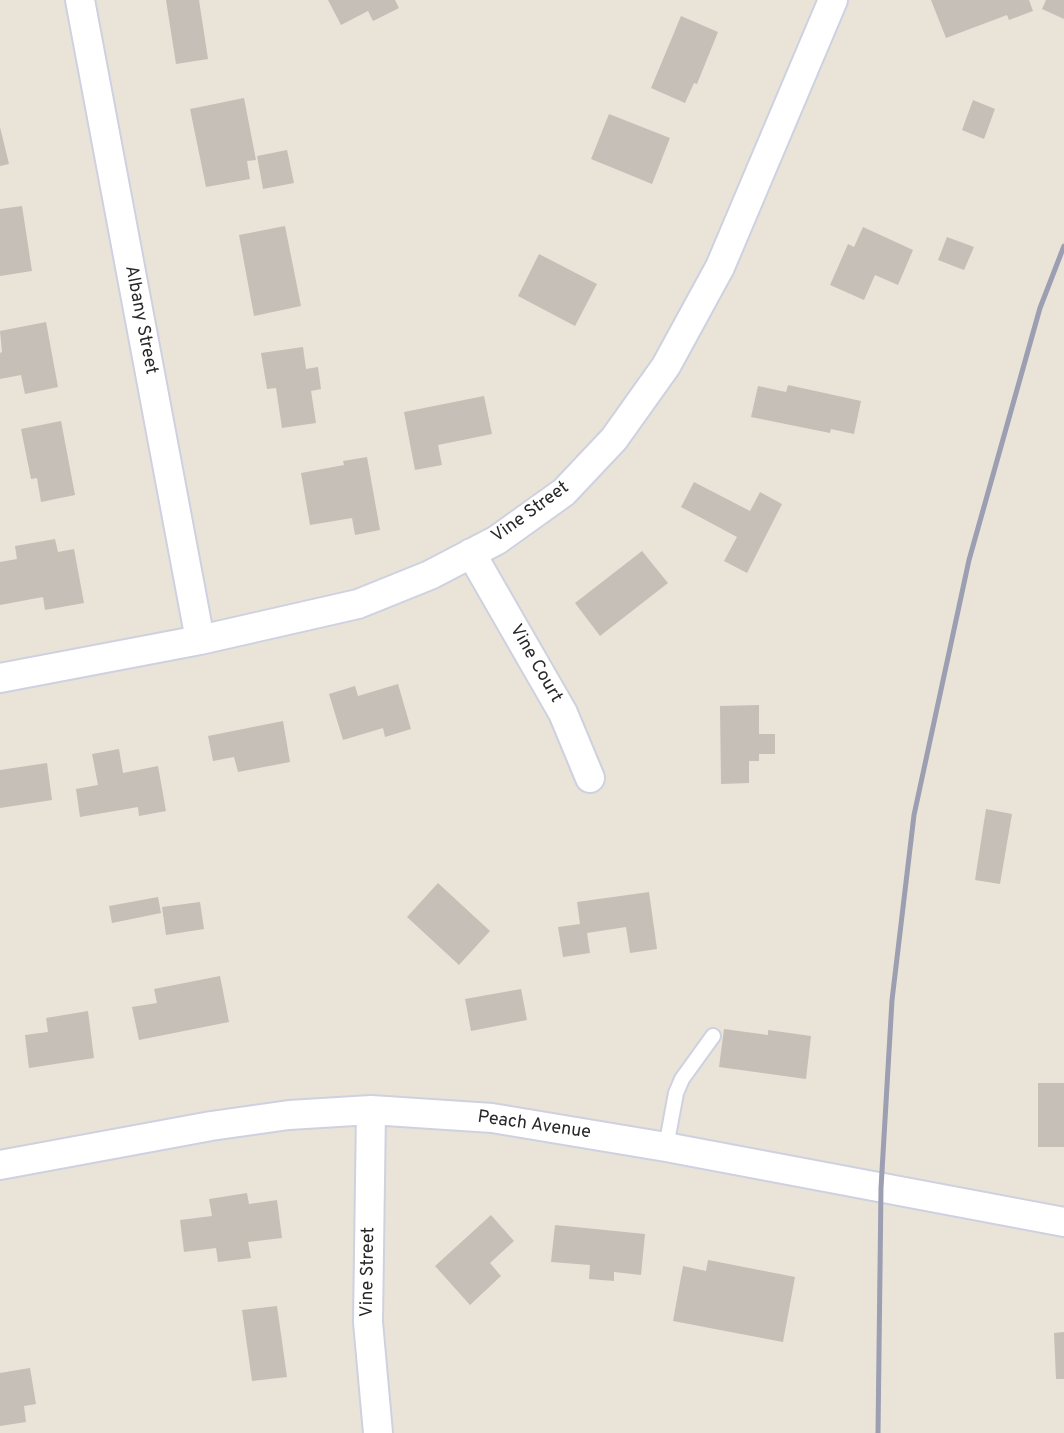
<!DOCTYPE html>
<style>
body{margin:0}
canvas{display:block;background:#eae3d8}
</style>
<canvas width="1064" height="1433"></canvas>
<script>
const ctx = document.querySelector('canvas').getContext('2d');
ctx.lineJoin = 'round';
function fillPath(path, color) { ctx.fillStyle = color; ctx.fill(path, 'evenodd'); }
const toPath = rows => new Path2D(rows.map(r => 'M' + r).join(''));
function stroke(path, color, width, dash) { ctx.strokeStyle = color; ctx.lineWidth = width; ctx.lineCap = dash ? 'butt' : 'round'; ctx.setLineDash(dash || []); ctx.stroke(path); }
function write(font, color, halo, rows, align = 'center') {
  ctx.font = font + ' Overpass,sans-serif'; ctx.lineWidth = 5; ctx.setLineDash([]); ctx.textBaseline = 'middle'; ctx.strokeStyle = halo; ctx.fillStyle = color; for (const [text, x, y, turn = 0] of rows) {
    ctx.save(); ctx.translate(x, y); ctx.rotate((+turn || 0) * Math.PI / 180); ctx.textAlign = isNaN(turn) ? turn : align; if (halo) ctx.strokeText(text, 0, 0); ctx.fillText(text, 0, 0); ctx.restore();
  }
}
const building = toPath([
 [166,0,199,0,208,59,176,64],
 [328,0,395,0,399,8,373,21,368,11,341,25],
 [931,0,1029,0,1033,11,1009,20,1007,15,946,38],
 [1046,0,1064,0,1064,19,1042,9],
 [681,16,718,32,697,84,694,83,685,103,651,88],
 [244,98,256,160,247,161,250,179,206,187,190,109],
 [973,100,995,109,984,139,962,130],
 [609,114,670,138,652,184,591,159],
 [0,127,9,164,0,166],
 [287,150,294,183,263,189,257,156],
 [22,206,32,271,0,276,0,209],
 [285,226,301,306,254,316,239,235],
 [863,227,913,250,898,285,875,275,864,300,830,285,848,244,854,247],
 [947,237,974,247,964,270,938,260],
 [539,254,597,284,575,326,518,296],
 [46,322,58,387,25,394,21,375,0,379,0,353,2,352,0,331],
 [303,347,306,369,318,367,321,389,311,391,316,423,282,428,276,388,267,389,261,353],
 [788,385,861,401,854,434,831,429,830,433,751,417,758,386,786,392],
 [484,396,492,434,438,445,442,465,415,470,404,412],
 [61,421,75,495,41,502,37,478,31,479,21,429],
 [367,457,380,530,355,535,352,518,310,525,301,473,344,465,343,461],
 [694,482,750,511,760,492,782,504,747,573,724,561,737,537,681,507],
 [55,539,58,552,74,549,84,603,45,610,43,597,0,605,0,562,17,559,15,546],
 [642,551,668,583,600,636,575,603],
 [398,684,411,729,385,737,383,728,343,740,329,694,355,686,358,696],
 [759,705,759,734,775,734,775,754,759,754,759,761,749,761,749,783,721,784,720,706],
 [283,721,290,762,238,772,234,757,213,761,208,736],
 [119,749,123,773,158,766,166,811,139,816,138,807,80,817,76,789,98,785,92,754],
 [47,763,52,800,0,808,0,770],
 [986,809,1012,814,1000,884,975,880],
 [438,883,490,931,459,965,407,917],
 [649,892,657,949,630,953,626,927,587,933,590,953,563,957,558,927,580,924,577,902],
 [158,897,161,913,112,923,109,906],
 [200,902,204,929,166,935,162,907],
 [220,976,229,1022,139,1040,132,1007,157,1003,154,989],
 [521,989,527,1020,471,1031,465,999],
 [88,1011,94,1058,29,1068,25,1035,48,1032,46,1018],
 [724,1029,768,1035,768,1030,811,1036,806,1079,719,1067],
 [1038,1083,1064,1083,1064,1147,1038,1147],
 [247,1193,249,1204,277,1200,282,1238,248,1242,251,1258,218,1262,216,1248,184,1252,180,1220,212,1216,209,1199],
 [491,1215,514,1241,490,1263,501,1276,470,1305,435,1266],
 [555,1225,645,1234,641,1275,614,1272,614,1281,589,1279,590,1265,551,1262],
 [708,1260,795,1277,783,1342,673,1321,683,1266,706,1271],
 [277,1306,287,1377,252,1381,242,1310],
 [1064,1332,1064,1379,1056,1379,1054,1333],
 [30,1368,36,1404,24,1406,26,1422,0,1426,0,1373]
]);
const lane = toPath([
 [666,1147,676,1093,682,1079,713,1036]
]);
const street = toPath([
 [80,0,200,640],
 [471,553,563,713,590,778],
 [0,678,200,640,358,604,430,575,497,540,564,492,614,439,666,366,720,267,833,0],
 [371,1110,368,1322,378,1433],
 [0,1165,211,1126,289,1115,371,1110,492,1118,666,1147,1064,1222]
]);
const rail = toPath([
 [878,1433,881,1188,892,1000,914,815,969,560,1040,308,1064,246]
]);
const streetNames = [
 ["Albany Street",140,320,79],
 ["Vine Street",531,513,-36],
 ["Vine Court",535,664,60],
 ["Peach Avenue",534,1126,8],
 ["Vine Street",369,1272,-89]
];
fillPath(building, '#c5bfb8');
stroke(lane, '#ced1e0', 18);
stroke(street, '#ced1e0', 32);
stroke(lane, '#fff', 14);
stroke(street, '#fff', 28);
stroke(rail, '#9c9eb1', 5);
write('18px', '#272727', '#fff', streetNames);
</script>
